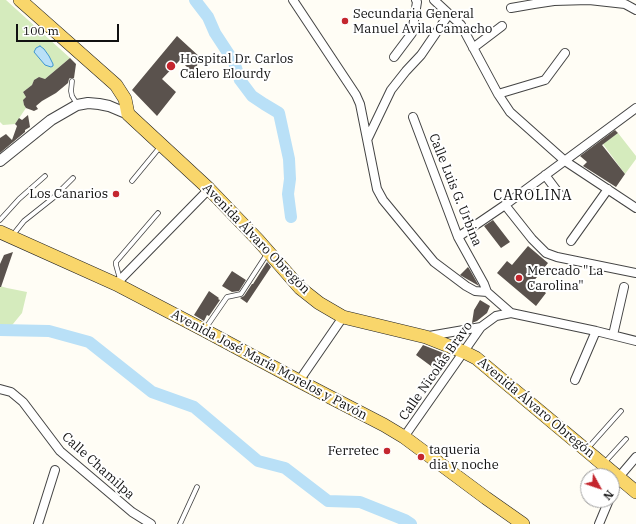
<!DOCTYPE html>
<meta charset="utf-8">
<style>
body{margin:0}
#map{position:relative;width:636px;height:524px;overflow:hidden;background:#fffdf5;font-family:"IBM Plex Serif",serif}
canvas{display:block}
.north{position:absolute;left:580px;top:468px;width:40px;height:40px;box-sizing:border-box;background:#fff;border:1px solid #a0a0a0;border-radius:50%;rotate:130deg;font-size:11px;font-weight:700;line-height:16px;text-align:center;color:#111}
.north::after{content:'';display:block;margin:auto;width:14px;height:18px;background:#c4262e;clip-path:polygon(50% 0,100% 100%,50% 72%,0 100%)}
.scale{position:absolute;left:16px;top:24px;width:103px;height:18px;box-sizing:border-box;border:2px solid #111;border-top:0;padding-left:5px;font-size:12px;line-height:14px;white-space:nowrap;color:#111;-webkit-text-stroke:3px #fff;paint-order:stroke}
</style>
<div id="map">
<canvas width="636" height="524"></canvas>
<div class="north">N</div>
<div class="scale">100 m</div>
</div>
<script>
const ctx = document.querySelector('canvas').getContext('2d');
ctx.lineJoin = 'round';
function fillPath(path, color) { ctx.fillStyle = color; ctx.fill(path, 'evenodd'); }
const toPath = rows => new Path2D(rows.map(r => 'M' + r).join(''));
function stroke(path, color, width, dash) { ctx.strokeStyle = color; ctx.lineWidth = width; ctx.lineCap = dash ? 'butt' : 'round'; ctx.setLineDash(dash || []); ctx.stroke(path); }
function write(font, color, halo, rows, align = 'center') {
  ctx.font = font + ' "IBM Plex Serif",serif'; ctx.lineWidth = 4; ctx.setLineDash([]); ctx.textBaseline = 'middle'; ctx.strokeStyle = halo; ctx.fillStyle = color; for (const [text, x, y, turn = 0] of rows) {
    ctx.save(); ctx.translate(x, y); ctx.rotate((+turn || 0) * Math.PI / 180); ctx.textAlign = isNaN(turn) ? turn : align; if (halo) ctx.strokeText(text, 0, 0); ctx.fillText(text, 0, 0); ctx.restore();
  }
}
const green = toPath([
 [0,0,6,0,70,58,45,79,39,77,34,80,32,85,23,92,26,97,23,101,24,105,26,108,15,124,3,125,0,122],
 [618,133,636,156,636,159,625,174,603,144],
 [0,286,7,288,27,292,22,313,4,335,0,336]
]);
const water = toPath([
 [40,46,44,49,49,56,53,64,53,66,51,67,45,65,34,52,36,48,40,46]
]);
const river = toPath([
 [195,0,208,17,215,33,234,62,240,80,252,96,264,104,279,113,289,159,290,179,288,194,291,217],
 [0,330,49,331,89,342,152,392,194,407,258,461,285,468,328,501,360,502,405,520,411,524]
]);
const building = toPath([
 [177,36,202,59,192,72,180,60,162,79,176,92,157,116,132,90],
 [70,58,76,64,74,78,70,78,69,79,68,83,56,93,42,101,36,106,38,109,34,111,26,108,24,105,23,100,26,97,23,92,32,85,34,80,39,77,45,79],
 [28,115,30,127,25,130,25,132,0,153,0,138,6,134,12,140,17,126,15,124,19,118,22,120],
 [615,130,618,133,602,145,625,174,616,187,583,166,587,162,580,156],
 [493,220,510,242,501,248,484,226],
 [528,246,548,263,533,282,546,293,536,306,497,273,507,261,512,265],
 [13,252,1,287,0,287,0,264,4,255],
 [267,262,271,267,247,303,240,298,244,296,252,284,253,284],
 [468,267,470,270,479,286,460,275],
 [232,271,246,280,239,291,232,292,222,286],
 [209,291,219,298,218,299,220,300,209,316,207,315,204,321,194,315],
 [480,300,490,306,487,313,477,321,472,323,474,310],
 [423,345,451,356,439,372,416,355]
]);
const service = toPath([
 [72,81,71,91,72,96,77,104],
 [132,181,160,147],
 [0,220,19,199,45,176],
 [12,236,24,221,53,198,73,178],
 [120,279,116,265,116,262,158,213],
 [205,329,227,297,241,294,267,254],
 [588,448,621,411],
 [605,462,626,439],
 [180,524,197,487]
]);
const minor = toPath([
 [293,0,356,95,360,104,377,189,383,200,434,262,466,286,475,291,487,292,511,313],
 [434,0,461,25,498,94,510,112,565,161,636,208],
 [511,8,534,4,554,1,589,0,625,4,636,10],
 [473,48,502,26],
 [394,57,412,33,417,2,416,0],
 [498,94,545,80,565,53],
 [413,117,458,237,484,284,487,292],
 [368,138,391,90,406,71,421,55,449,14],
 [545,175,560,195],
 [505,205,532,239,546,253,557,257,636,273],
 [458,237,505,205,636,108],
 [571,241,608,189],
 [116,284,209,189],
 [613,335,624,287],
 [429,336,481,327],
 [575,380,596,331],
 [299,381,343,317],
 [0,389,11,392,23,402,60,451,132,512,151,524],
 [404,437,481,327,496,316,511,313,596,331,636,341],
 [612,493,619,477,636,457],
 [38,524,55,470],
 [599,524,609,500]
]);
const tertiary = toPath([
 [0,161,51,120,77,105,88,103,99,104,109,106,128,114]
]);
const primary = toPath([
 [20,0,116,85,125,99,128,114,209,189,258,240,300,288,319,303,343,317,426,337,464,352,476,358,636,492],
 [0,232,116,284,204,330,299,381,384,425,404,437,486,498,523,524]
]);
const markers = [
 [345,21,4,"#c4262e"],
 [171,66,5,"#c4262e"],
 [116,194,4,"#c4262e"],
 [519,278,4,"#c4262e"],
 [387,451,4,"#c4262e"],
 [421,457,4,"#c4262e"]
];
const poiNames = [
 ["Secundaria General",353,14],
 ["Manuel Avila Camacho",353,29],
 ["Hospital Dr. Carlos",180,59],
 ["Calero Elourdy",180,74],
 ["Los Canarios",108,194,"right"],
 ["Mercado \"La",527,271],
 ["Carolina\"",527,286],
 ["taqueria",429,450],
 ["dia y noche",429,465],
 ["Ferretec",379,451,"right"]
];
const streetNames = [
 ["Calle Luis G. Urbina",455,190,68],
 ["Avenida Álvaro Obregón",256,239,46],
 ["Avenida José María Morelos y Pavón",269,365,28],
 ["Calle Nicolás Bravo",436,371,-55],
 ["Avenida Álvaro Obregón",536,408,40],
 ["Calle Chamilpa",98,466,42]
];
const neighbourhoodNames = [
 ["CAROLINA",533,196]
];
fillPath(green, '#d5ebbd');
fillPath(water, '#b9e0f7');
stroke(water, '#3f96cf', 1);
stroke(river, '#b9e0f7', 12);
fillPath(building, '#5a524d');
stroke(service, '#444', 5.5);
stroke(minor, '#444', 10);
stroke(tertiary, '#444', 12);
stroke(primary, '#222', 14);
stroke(service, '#fff', 4);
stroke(minor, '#fff', 8);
stroke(tertiary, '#fff', 10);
stroke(primary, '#f9d66b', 13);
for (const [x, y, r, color] of markers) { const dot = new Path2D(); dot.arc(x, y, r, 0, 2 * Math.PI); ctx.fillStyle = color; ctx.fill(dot); stroke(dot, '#fff', 1.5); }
write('13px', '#111', '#fff', poiNames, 'left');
write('13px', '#111', '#fff', streetNames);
ctx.letterSpacing = '1px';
write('14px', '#111', '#fff', neighbourhoodNames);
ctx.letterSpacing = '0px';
</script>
